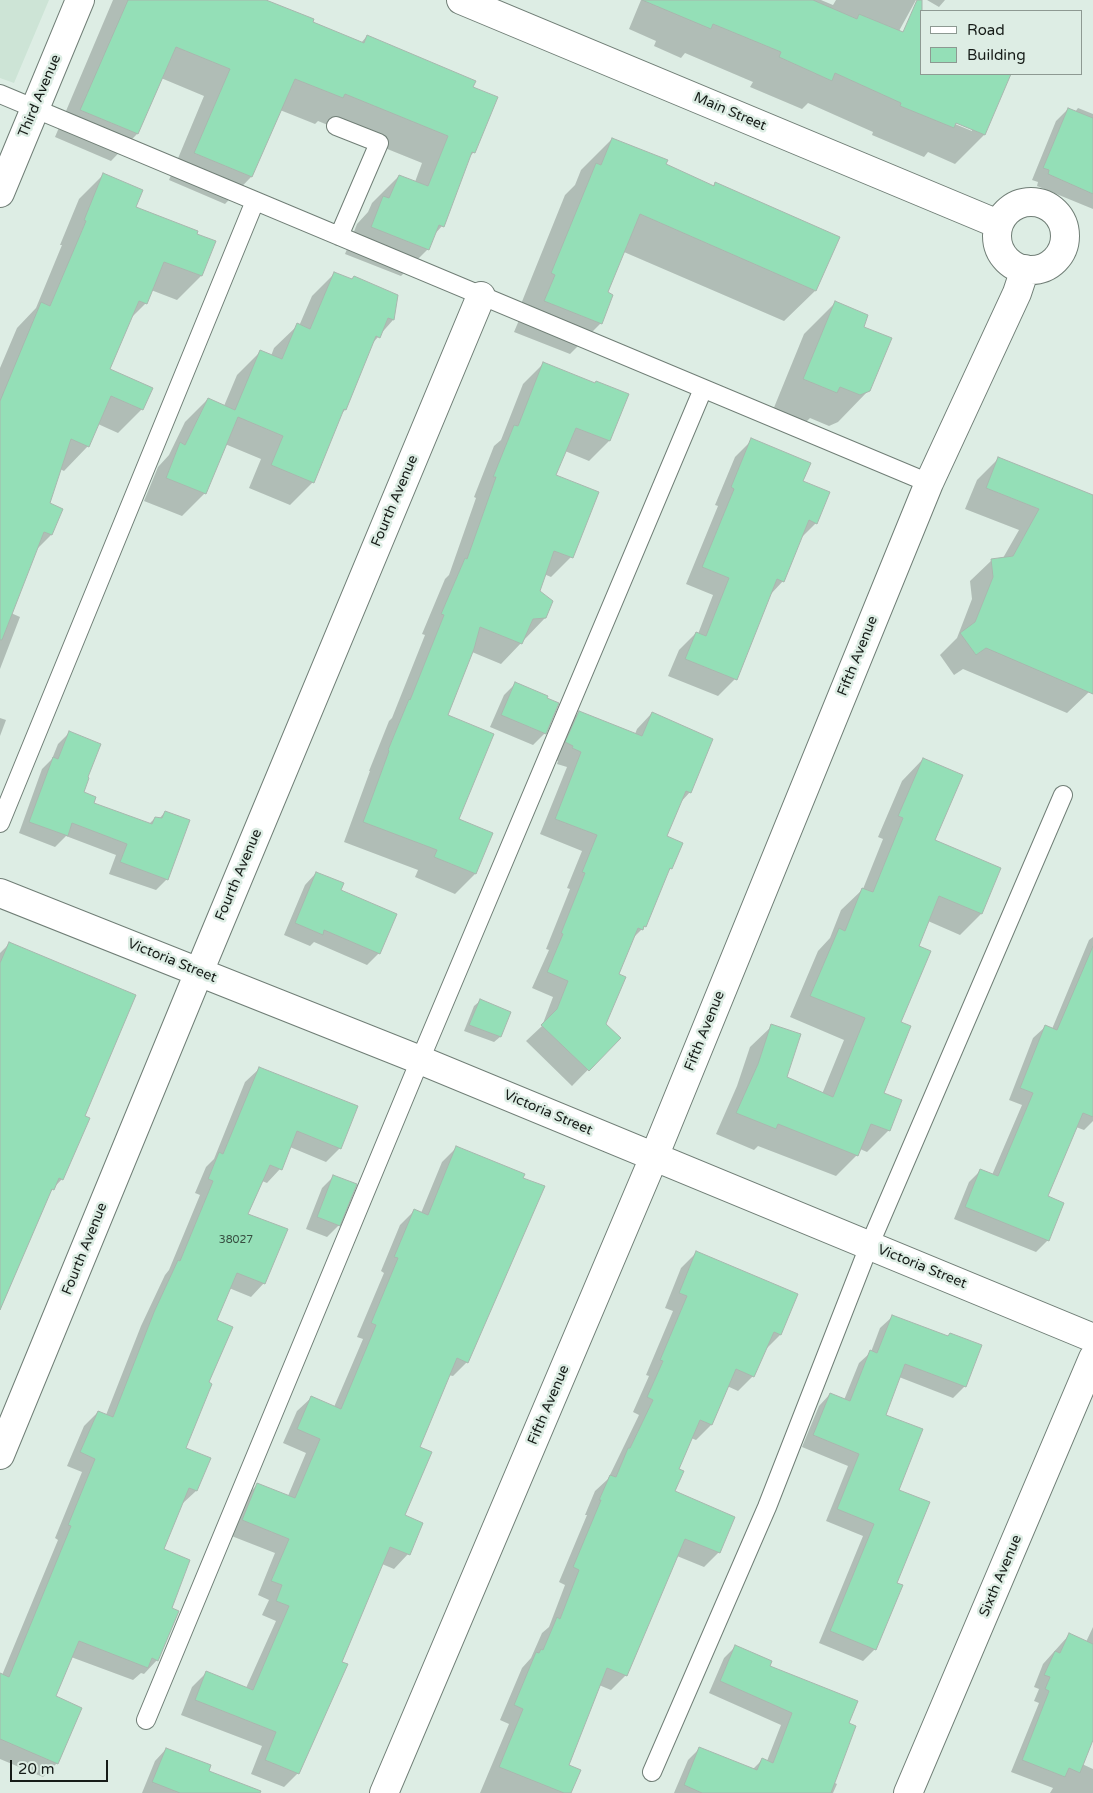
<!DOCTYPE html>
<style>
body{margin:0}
#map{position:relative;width:1093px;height:1793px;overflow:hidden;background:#ddede4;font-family:"Varela Round",sans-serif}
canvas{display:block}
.legend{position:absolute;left:920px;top:10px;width:162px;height:65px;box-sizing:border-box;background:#ddede4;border:1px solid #8d9992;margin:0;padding:6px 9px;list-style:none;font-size:15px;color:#161c18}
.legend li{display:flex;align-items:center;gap:10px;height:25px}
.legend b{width:25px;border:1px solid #8d9992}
.scale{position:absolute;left:10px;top:1760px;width:98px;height:22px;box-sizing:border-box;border:2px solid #161c18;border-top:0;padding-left:6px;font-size:15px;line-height:18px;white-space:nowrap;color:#161c18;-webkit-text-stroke:4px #ddede4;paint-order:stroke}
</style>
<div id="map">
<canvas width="1093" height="1793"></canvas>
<ul class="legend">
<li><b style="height:6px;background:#fff"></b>Road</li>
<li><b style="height:14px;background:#94dfb7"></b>Building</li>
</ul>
<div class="scale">20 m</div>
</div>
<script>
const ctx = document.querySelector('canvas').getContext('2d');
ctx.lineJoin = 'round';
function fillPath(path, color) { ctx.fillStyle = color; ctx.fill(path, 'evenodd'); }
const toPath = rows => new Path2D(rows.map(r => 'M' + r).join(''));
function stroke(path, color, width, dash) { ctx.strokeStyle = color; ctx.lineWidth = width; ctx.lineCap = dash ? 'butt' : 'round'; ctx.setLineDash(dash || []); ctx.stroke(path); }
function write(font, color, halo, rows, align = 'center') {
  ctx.font = font + ' "Varela Round",sans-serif'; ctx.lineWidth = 5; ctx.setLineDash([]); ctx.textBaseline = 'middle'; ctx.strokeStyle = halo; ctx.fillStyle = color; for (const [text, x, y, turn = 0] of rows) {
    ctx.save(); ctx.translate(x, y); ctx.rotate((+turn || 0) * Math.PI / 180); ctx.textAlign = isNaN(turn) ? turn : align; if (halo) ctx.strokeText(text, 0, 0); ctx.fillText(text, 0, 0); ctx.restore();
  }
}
const built = toPath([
 [0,0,49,0,14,83,0,78]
]);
const shadow = toPath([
 [113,0,263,0,361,43,367,36,471,87,474,152,469,157,442,226,434,235,428,249,401,276,345,254,357,224,368,212,372,203,399,176,415,182,422,163,318,121,315,124,280,110,251,177,225,204,169,180,204,96,161,78,137,134,111,161,55,137],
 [641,0,821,0,833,5,836,0,916,0,899,31,922,74,998,74,1008,78,984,135,955,164,928,152,924,157,872,135,873,132,808,103,802,109,750,87,753,82,685,53,681,58,654,46,656,41,629,29],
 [951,119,972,128,972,131,950,122],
 [927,0,945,0,939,7],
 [1078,108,1093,114,1093,209,1037,186,1038,182,1032,180,1056,121,1068,109,1075,112],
 [612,139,712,186,715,184,815,291,784,321,624,252,606,293,601,323,570,354,514,332,525,306,521,304,565,195,575,185,581,170],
 [103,175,135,207,214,242,201,276,177,300,151,290,146,303,130,319,108,369,142,409,118,433,98,424,88,446,64,471,60,469,48,504,61,509,51,535,36,550,11,613,20,617,0,669,0,368,17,328,36,308,62,245,60,245,79,199],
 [335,273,396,296,393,320,371,345,345,410,341,414,313,482,290,505,249,488,261,459,225,444,205,493,182,516,144,501,158,467,169,455,185,422,208,399,224,406,237,375,260,352,271,356,274,348,298,325,299,326,312,296],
 [835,303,862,327,869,390,838,422,829,426,810,418,805,423,773,410,804,334],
 [543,364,595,384,628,394,609,441,589,461,565,451,554,476,571,557,551,577,544,574,539,591,545,618,501,664,472,652,446,716,458,820,492,834,475,874,455,894,415,877,418,870,344,842,370,771,369,771,389,721,392,718,425,635,422,634,445,579,449,575,476,498,474,497,494,446,501,440,523,384],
 [752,440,802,482,816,523,800,539,783,581,770,595,735,679,718,696,668,676,679,650,696,633,698,634,713,595,686,584,718,506,715,505,735,457],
 [998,459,1093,496,1093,681,1089,692,1067,713,963,669,954,675,940,655,957,638,972,599,970,581,992,560,1003,558,1019,530,965,509,977,480],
 [516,683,545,733,533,745,490,727,504,695],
 [579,712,635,734,637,729,652,713,690,792,680,803,665,837,671,868,667,873,645,926,632,939,617,975,605,1024,619,1038,572,1086,526,1041,542,1026,553,997,532,988,549,950,546,949,570,889,567,888,582,851,540,834,567,767,557,764,558,761,551,758,564,728],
 [0,718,6,720,0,736],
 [69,733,82,793,92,804,149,824,155,818,159,819,165,812,167,879,156,890,109,874,116,855,66,836,55,847,19,833,42,769,52,759,58,744],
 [923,759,934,840,1000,869,981,914,960,935,928,921,918,946,882,1094,900,1101,888,1131,867,1152,860,1149,857,1155,836,1176,758,1146,754,1150,716,1134,737,1086,750,1047,772,1026,786,1077,822,1094,844,1040,790,1017,818,951,830,938,841,910,863,889,883,839,878,837,902,781],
 [316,873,339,891,379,953,367,965,314,942,310,946,284,935,305,885],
 [1093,937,1093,1121,1084,1130,1076,1127,1046,1197,1048,1240,1036,1252,954,1219,969,1182,981,1170,992,1175,1022,1105,1009,1100,1033,1038,1045,1027,1052,1029,1089,940],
 [9,944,84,1117,62,1179,48,1194,0,1308,0,953],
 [480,1001,510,1012,500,1037,494,1042,464,1031,474,1006],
 [259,1069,340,1148,326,1162,290,1147,280,1169,267,1183,262,1181,247,1214,264,1283,251,1297,229,1288,215,1320,208,1383,185,1448,209,1459,196,1491,182,1504,181,1504,162,1549,171,1609,157,1660,144,1674,141,1673,133,1680,71,1657,54,1697,57,1763,43,1777,0,1759,0,1680,58,1540,55,1538,82,1472,67,1466,84,1426,98,1412,106,1415,141,1326,165,1275,169,1270,200,1195,195,1193,206,1167,214,1159,245,1082],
 [457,1147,467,1362,453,1376,448,1375,418,1448,403,1516,421,1523,408,1554,394,1569,382,1564,340,1662,298,1773,284,1787,251,1774,262,1746,181,1715,192,1687,207,1672,246,1688,276,1621,262,1615,269,1600,258,1595,275,1553,229,1535,243,1499,258,1484,288,1496,306,1453,283,1443,297,1411,312,1397,334,1407,363,1339,357,1337,384,1273,381,1271,400,1225,414,1211,421,1213,442,1162],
 [334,1176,339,1225,327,1237,306,1229,322,1188],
 [696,1253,797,1295,780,1335,765,1350,753,1376,738,1391,727,1386,711,1425,696,1440,691,1438,677,1469,674,1492,719,1552,704,1567,677,1556,626,1675,611,1690,599,1685,567,1766,570,1793,480,1793,509,1724,500,1720,522,1668,531,1658,542,1633,549,1627,565,1585,559,1582,587,1515,585,1515,595,1491,608,1479,639,1415,633,1412,649,1376,646,1375,673,1311,665,1308,681,1268],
 [892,1317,965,1386,953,1398,899,1377,885,1416,897,1490,896,1583,875,1649,863,1661,819,1643,863,1536,826,1521,848,1466,802,1447,819,1406,830,1394,844,1400,859,1363,871,1352,880,1328],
 [1093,1627,1093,1736,1082,1764,1093,1769,1093,1793,1050,1793,1053,1788,1011,1772,1039,1703,1034,1701,1039,1689,1034,1687,1043,1664,1069,1635,1086,1642],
 [736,1646,768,1667,847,1724,833,1782,837,1784,833,1793,674,1793,688,1760,700,1748,752,1770,762,1760,767,1761,781,1725,709,1693,724,1658],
 [166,1749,199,1793,142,1793,155,1761]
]);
const building = toPath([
 [128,0,266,0,314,19,313,22,364,43,367,35,476,81,473,87,498,97,475,153,472,152,444,227,439,225,429,250,371,227,383,196,389,198,399,175,428,186,448,136,345,94,343,98,295,79,252,177,194,153,230,69,176,47,138,134,80,110,128,0],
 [642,0,813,0,857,19,859,14,903,32,917,0,922,0,922,74,1011,74,985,135,956,123,954,128,900,106,901,103,835,73,832,81,779,57,781,52,713,24,711,29,642,0],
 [1068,108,1093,118,1093,194,1048,174,1049,170,1043,168,1068,108],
 [612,138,668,160,666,164,714,186,715,182,840,237,816,291,640,214,608,292,613,295,602,324,544,301,555,275,551,273,596,163,601,165,612,138],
 [103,173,143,190,136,207,198,231,197,234,216,241,202,276,164,262,147,304,139,301,110,369,153,388,143,410,111,396,89,447,71,439,50,503,63,509,52,535,44,532,2,640,0,640,0,401,41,302,50,306,86,221,84,220,103,173],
 [334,272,352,279,354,276,398,295,394,320,388,318,380,338,376,336,346,410,344,409,314,483,271,465,283,436,238,417,206,494,166,478,180,442,185,445,208,398,235,410,260,350,282,359,297,323,310,329,334,272],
 [835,301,868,315,864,327,892,338,870,391,860,395,840,387,837,393,803,379,835,301],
 [543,362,595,383,596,381,629,394,610,441,576,428,556,475,599,492,573,558,554,551,540,591,553,601,546,618,533,619,522,644,480,627,474,649,448,715,494,734,459,819,493,833,476,874,434,857,437,850,363,822,389,751,388,750,409,699,410,700,444,615,441,614,465,558,467,559,496,477,493,477,514,425,518,426,543,362],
 [751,438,811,463,803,481,830,492,817,524,809,520,784,582,777,579,737,680,685,659,696,632,706,636,729,578,702,567,734,489,731,487,751,438],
 [998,457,1093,495,1093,694,986,648,976,655,960,633,975,622,993,577,991,559,1013,556,1039,509,986,488,998,457],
 [515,682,548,696,547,698,559,703,546,734,501,715,515,682],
 [579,711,642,736,652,712,713,739,691,793,686,791,667,836,683,843,672,869,670,868,646,927,644,926,643,930,638,928,619,974,626,977,606,1024,621,1038,589,1071,541,1025,557,1009,568,981,547,972,563,934,561,933,585,873,582,872,597,835,555,819,581,752,572,748,573,746,565,742,579,711],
 [69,731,101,744,88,777,89,778,84,792,96,797,94,803,152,824,155,817,162,818,165,811,190,820,168,880,120,862,127,844,72,823,68,836,29,822,53,757,58,759,69,731],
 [923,758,963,775,935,840,1001,868,982,914,939,896,919,946,931,951,901,1022,911,1026,884,1093,902,1100,890,1131,871,1124,858,1156,778,1124,776,1129,736,1113,758,1064,771,1024,801,1034,787,1077,833,1097,865,1018,810,996,839,928,845,931,862,888,873,892,903,818,898,816,923,758],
 [316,872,344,883,341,890,397,914,380,954,324,930,323,935,295,923,316,872],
 [9,942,136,995,85,1116,90,1118,63,1180,59,1178,54,1190,52,1189,0,1310,0,963,9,942],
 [1093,946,1093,1117,1083,1113,1048,1196,1064,1203,1049,1241,965,1207,980,1169,998,1176,1033,1093,1020,1088,1045,1025,1057,1030,1093,946],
 [480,999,511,1012,501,1037,469,1025,480,999],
 [259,1067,358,1106,341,1149,297,1131,282,1170,270,1165,248,1214,288,1229,265,1284,237,1273,217,1320,233,1327,209,1382,212,1384,186,1448,211,1458,197,1491,189,1488,164,1549,190,1560,172,1608,179,1611,158,1661,152,1658,148,1668,79,1641,56,1696,82,1708,58,1764,0,1739,0,1673,9,1677,71,1526,68,1525,95,1459,80,1452,98,1411,113,1417,154,1312,178,1260,180,1261,213,1181,208,1179,219,1152,223,1154,259,1067],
 [456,1146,525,1174,523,1178,545,1186,468,1363,457,1358,420,1447,432,1452,405,1515,423,1523,410,1555,390,1547,342,1662,348,1664,299,1774,265,1760,276,1732,195,1700,206,1671,253,1690,289,1606,276,1601,282,1585,271,1581,289,1539,242,1520,257,1483,295,1498,320,1439,297,1429,311,1396,341,1409,376,1325,371,1323,398,1258,394,1257,414,1209,428,1215,456,1146],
 [333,1175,357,1184,340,1226,317,1217,333,1175],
 [696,1251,798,1294,781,1335,774,1332,754,1377,736,1369,712,1425,700,1420,679,1469,684,1471,675,1491,735,1517,720,1553,685,1539,627,1676,607,1668,569,1765,581,1770,571,1793,564,1793,499,1767,523,1709,514,1705,536,1652,539,1653,541,1649,543,1650,557,1617,560,1619,579,1570,573,1567,601,1500,599,1500,610,1475,616,1477,628,1448,630,1448,653,1400,647,1397,663,1361,660,1360,687,1296,679,1293,696,1251],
 [892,1315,948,1336,950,1333,982,1345,966,1387,905,1364,886,1415,923,1429,899,1490,930,1502,897,1583,903,1585,876,1650,830,1631,874,1524,837,1509,859,1454,813,1435,830,1393,850,1401,870,1350,877,1353,892,1315],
 [1069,1633,1093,1644,1093,1740,1080,1773,1069,1768,1065,1777,1022,1760,1049,1691,1045,1689,1050,1677,1044,1675,1055,1651,1060,1653,1069,1633],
 [735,1645,772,1661,770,1666,858,1701,849,1723,856,1726,831,1793,702,1793,684,1785,699,1747,757,1770,762,1758,773,1763,792,1713,720,1681,735,1645],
 [166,1748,211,1765,209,1771,261,1791,260,1793,180,1793,152,1782,166,1748]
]);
const lane = toPath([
 [0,94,929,483],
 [336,126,379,143,339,236],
 [0,823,255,201],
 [146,1720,420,1060,703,389],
 [652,1772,767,1507,869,1246,1063,795]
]);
const street = toPath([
 [461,0,998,224],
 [0,193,80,0],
 '997 236a34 34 0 1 1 68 0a34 34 0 1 1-68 0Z',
 [0,893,420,1060,1093,1338],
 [0,1455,199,972,481,296],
 [384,1793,654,1157,929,483,1017,293,1025,269],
 [908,1793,1093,1358]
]);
const numberNames = [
 ["38027",236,1240]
];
const streetNames = [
 ["Third Avenue",40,96,-67],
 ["Main Street",730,112,23],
 ["Fourth Avenue",395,501,-67],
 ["Fifth Avenue",858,656,-68],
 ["Fourth Avenue",239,875,-67],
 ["Victoria Street",172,961,22],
 ["Fifth Avenue",705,1031,-68],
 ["Victoria Street",548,1113,23],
 ["Fourth Avenue",85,1249,-68],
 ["Victoria Street",922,1267,22],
 ["Fifth Avenue",549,1405,-67],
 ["Sixth Avenue",1001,1576,-67]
];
fillPath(built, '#cde4d6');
fillPath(shadow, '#0003');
fillPath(building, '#94dfb7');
stroke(building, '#a8b7ae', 1);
stroke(lane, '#707e76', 20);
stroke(street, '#707e76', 30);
stroke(lane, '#fff', 18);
stroke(street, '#fff', 28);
write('11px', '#364d40', null, numberNames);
write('14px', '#161c18', '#ddede4', streetNames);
</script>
